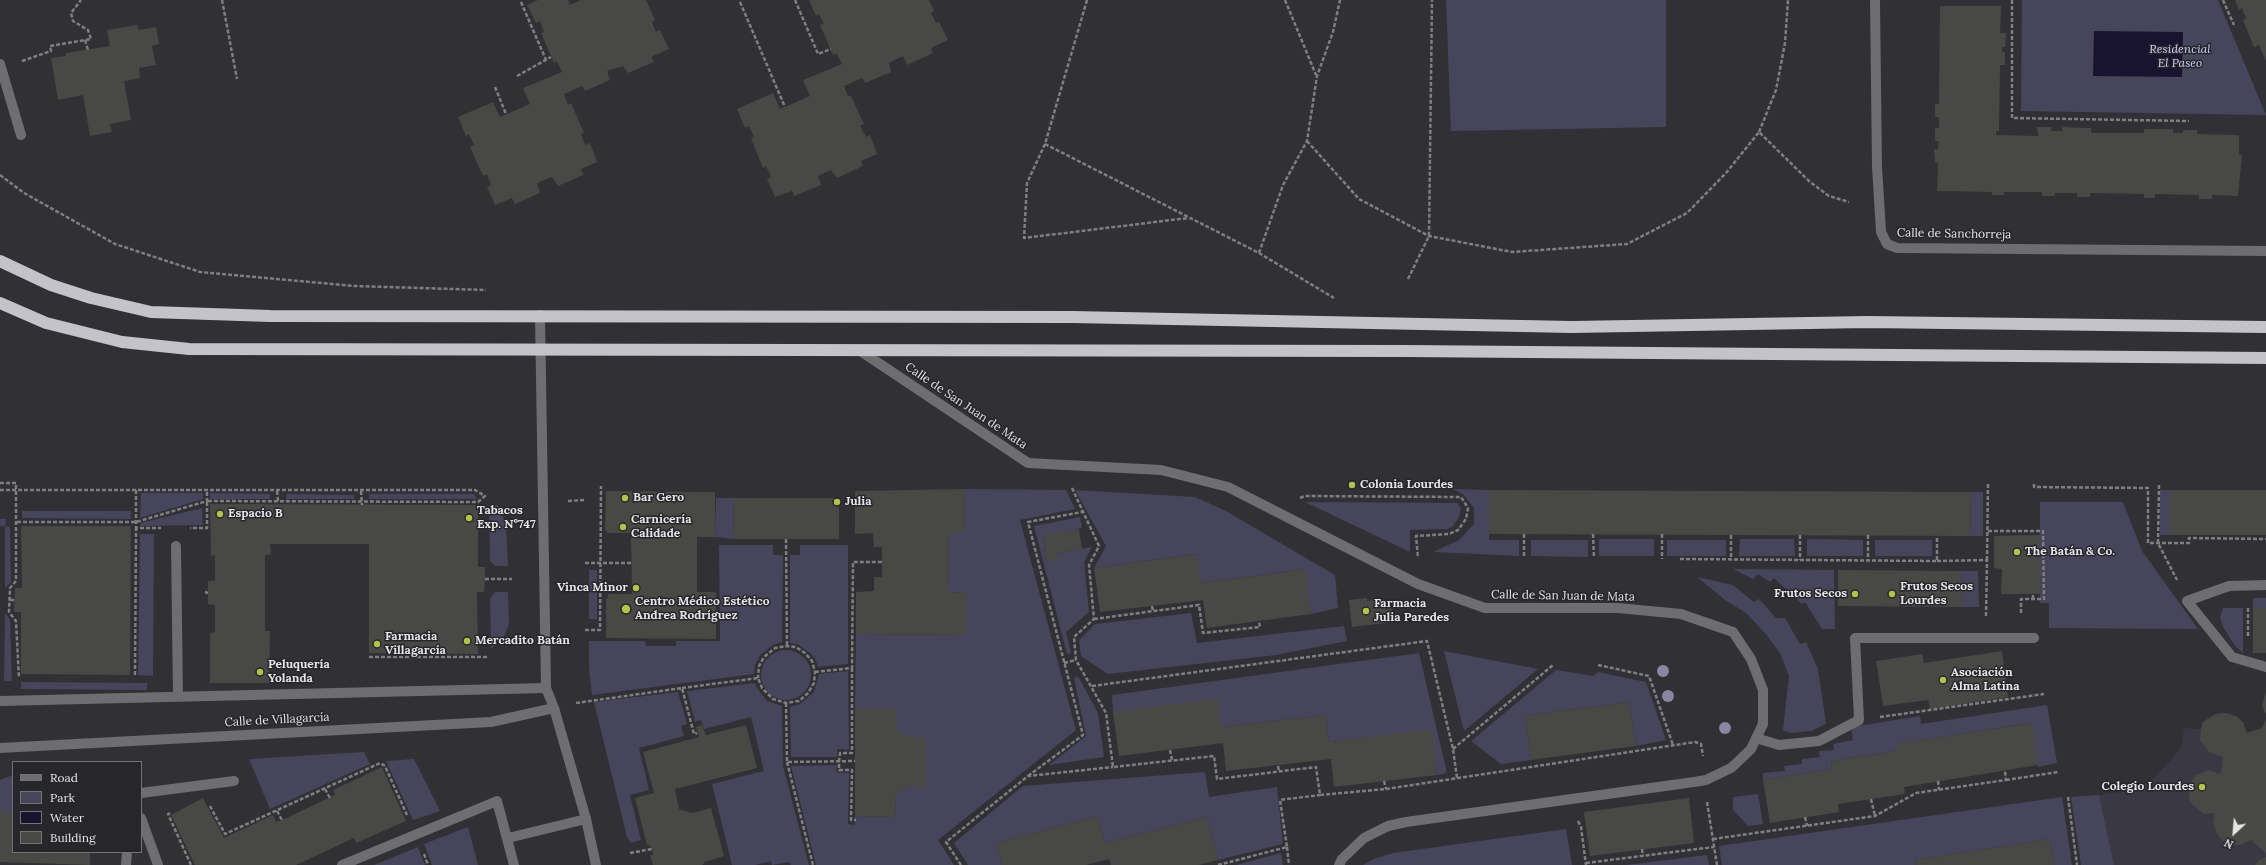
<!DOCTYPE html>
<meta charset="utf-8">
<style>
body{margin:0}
#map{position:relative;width:2266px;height:865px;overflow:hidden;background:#303035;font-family:Lora,serif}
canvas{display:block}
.legend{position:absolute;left:12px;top:761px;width:130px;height:92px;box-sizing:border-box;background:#26262b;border:1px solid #727277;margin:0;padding:5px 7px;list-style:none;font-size:12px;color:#e5e5e8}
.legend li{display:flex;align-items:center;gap:8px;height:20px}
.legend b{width:20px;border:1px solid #727277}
.north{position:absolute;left:2214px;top:813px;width:40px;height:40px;-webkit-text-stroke:3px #26262b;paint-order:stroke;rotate:206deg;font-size:11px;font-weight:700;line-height:16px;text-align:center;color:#e5e5e8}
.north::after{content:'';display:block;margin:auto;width:14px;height:18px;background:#e5e5e8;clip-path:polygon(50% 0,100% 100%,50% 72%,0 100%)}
</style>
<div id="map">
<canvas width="2266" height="865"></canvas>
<ul class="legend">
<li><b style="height:5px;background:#6e6e70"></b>Road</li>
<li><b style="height:11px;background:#47455c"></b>Park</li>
<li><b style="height:11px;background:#181430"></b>Water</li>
<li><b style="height:11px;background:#484944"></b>Building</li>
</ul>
<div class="north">N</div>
</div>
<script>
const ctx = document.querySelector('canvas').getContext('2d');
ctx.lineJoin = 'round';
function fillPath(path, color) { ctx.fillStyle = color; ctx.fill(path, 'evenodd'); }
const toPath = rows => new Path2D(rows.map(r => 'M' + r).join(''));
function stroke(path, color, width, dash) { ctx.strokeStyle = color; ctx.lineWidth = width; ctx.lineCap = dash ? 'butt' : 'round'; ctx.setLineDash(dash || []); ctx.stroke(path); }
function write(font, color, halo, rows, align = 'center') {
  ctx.font = font + ' Lora,serif'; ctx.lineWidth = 3; ctx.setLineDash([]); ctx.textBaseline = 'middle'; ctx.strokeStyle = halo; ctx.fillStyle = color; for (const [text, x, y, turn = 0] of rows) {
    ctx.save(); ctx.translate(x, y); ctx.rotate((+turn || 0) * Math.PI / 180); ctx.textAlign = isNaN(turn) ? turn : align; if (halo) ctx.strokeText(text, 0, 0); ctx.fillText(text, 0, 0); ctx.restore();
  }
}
const built = toPath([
 [2226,713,2236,716,2243,722,2247,733,2262,728,2266,719,2266,865,2114,865,2099,795,2129,791,2145,784,2156,776,2177,753,2182,744,2184,728,2200,729,2207,718,2216,714]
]);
const green = toPath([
 [1446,0,1666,0,1666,127,1451,131],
 [2022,0,2218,0,2266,115,2021,111],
 [965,489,1066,490,1075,509,1020,520,1076,730,938,840,954,865,816,865,791,766,837,765,836,772,849,773,848,824,855,825,855,816,895,817,896,794,907,786,926,787,926,738,907,737,855,708,856,634,966,635,966,593,948,592,949,533,964,532],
 [1452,489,1489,490,1489,540,1519,540,1519,556,1433,552,1459,540,1474,524,1474,508,1463,494],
 [1075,490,1195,497,1226,511,1335,575,1338,608,1311,614,1305,569,1201,583,1196,554,1094,568,1106,546],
 [2160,490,2170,490,2170,535,2160,535],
 [1971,492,1983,492,1983,536,1970,536],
 [141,493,203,493,203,499,140,518],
 [210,493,270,494,270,499,210,499],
 [287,494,354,495,354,499,286,499],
 [369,494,474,494,477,499,369,499],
 [716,498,734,498,733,539,715,537],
 [1305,502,1457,503,1461,508,1459,517,1453,526,1448,529,1410,530,1410,552],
 [2040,502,2123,502,2142,551,2198,629,2049,628,2049,603,2040,603],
 [489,505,498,505,506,524,508,566,495,566,490,561],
 [202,508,203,525,140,526,140,523],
 [22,511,131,511,131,519,22,518],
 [1080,517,1082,527,1079,529,1043,536,1046,562,1057,553,1092,547,1084,562,1089,612,1066,632,1071,653,1067,654,1034,526],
 [0,519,6,519,5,526,10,527,11,582,5,588,5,526,0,526],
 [140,534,154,534,153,676,138,675],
 [1599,539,1654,539,1654,556,1599,556],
 [1740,539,1794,539,1795,556,1739,556],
 [1807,539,1863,540,1863,556,1807,556],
 [1531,540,1588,540,1588,557,1531,556],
 [1667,540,1726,540,1726,556,1667,556],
 [1875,540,1932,540,1932,556,1875,556],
 [719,545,773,545,773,555,783,555,782,642,773,645,760,655,755,665,754,674,592,695,589,669,589,641,645,641,646,646,676,646,676,641,720,641],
 [800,545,848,545,848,664,818,667,815,658,809,652,797,644,790,643,790,555,800,555],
 [1733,569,1834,570,1835,629,1822,629,1805,602,1802,604,1774,578,1770,582,1758,574,1753,579],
 [589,570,597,570,597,619,589,619],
 [1961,571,1978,571,1979,607,1962,607],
 [1697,577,1733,585,1754,602,1759,599,1776,618,1785,618,1800,644,1806,642,1818,669,1826,724,1811,731,1790,733,1783,730,1789,676,1780,653,1765,633,1746,613,1725,600],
 [495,592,508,592,509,624,504,637,491,649,490,599],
 [2253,598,2266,598,2266,608,2253,608],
 [2223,608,2243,608,2243,653,2235,646,2223,627,2220,617],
 [5,612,10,620,12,681,4,681],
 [1191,613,1197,643,1344,626,1347,641,1276,655,1108,674,1081,656,1079,640,1095,624],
 '761 675a25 25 0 1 1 50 0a25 25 0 1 1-50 0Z',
 [1444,651,1538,669,1464,731],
 [1419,653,1447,773,1437,775,1431,730,1329,742,1326,715,1221,727,1113,712,1112,695],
 [1556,670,1594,676,1598,672,1646,682,1666,740,1636,746,1629,702,1525,716,1531,760,1501,764,1471,741],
 [848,671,849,750,837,749,837,757,791,757,790,707,800,704,814,692,819,674],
 [1078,676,1098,713,1104,757,1049,765,1086,736,1074,678],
 [21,682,147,683,147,690,21,689],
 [755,683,757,688,767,701,782,706,783,766,809,865,791,865,790,862,772,865,771,861,755,865,732,865,712,784,764,771,751,717,704,729,701,720,695,722,687,691],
 [678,692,687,724,681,726,684,736,639,748,649,790,630,795,641,840,631,843,627,837,594,702],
 [2047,705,2057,763,2038,767,2031,723,1897,744,1897,751,1831,761,1832,769,1763,780,1763,773,1785,771,1784,766,1802,764,1802,759,1820,757,1819,751,1834,750,1833,744,1853,740,1851,727,1920,716,1921,724],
 [364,752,370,764,270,809,249,759],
 [414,759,440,811,413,820,386,761],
 [1205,772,1209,797,1277,787,1283,844,1218,860,1207,817,1105,843,1098,816,996,843,1002,865,968,865,954,843,1023,786],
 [13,775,13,812,0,812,0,780],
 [1758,794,1763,824,1748,826,1733,810,1733,797],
 [2099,795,2114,865,2081,865,2071,797],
 [2062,797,2072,865,2054,865,2050,839,1915,860,1916,865,1722,865,1719,846],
 [468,827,478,865,432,865,424,844],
 [1566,829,1572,865,1363,865,1374,859,1393,853],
 [418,847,425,865,374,865],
 [1281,853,1283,865,1236,865],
 [1707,855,1709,865,1626,865]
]);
const water = toPath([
 [2094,31,2183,32,2182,77,2093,76]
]);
const building = toPath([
 [538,0,568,0,570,5,581,0,646,0,655,20,652,22,656,32,660,30,669,49,651,57,654,62,628,73,623,66,607,71,610,80,585,91,582,86,564,94,568,105,571,103,584,133,581,134,585,145,590,143,597,162,581,169,583,175,558,186,552,177,537,183,540,193,515,204,512,198,495,205,487,187,491,185,487,174,483,176,470,147,474,145,469,134,466,136,458,117,493,102,500,117,530,104,523,88,562,72,557,61,554,63,541,33,544,32,540,21,536,23,527,5],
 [809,0,929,0,934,11,931,13,936,23,939,22,948,40,931,48,933,53,907,65,903,56,889,63,891,72,865,83,862,78,844,86,848,96,851,96,864,124,860,126,866,137,870,135,877,154,861,161,863,166,837,178,831,170,818,176,821,185,794,196,792,191,775,197,767,179,771,177,766,166,763,168,751,138,754,137,749,126,745,128,737,109,773,93,780,109,785,107,810,96,803,80,842,64,837,54,833,55,820,25,824,24,819,14,816,16],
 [2235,0,2266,0,2266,61,2259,45,2254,47,2243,20,2246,18,2242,8,2239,10],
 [1940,6,2001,6,2000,33,2006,33,2005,47,2002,47,2002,52,2005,52,2005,65,2000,65,1999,131,1996,131,1996,135,2038,136,2037,127,2051,127,2051,131,2062,131,2062,127,2091,128,2091,133,2144,133,2144,129,2173,129,2173,133,2183,133,2183,130,2197,130,2197,134,2239,135,2239,155,2242,155,2238,196,2212,195,2212,199,2199,199,2199,195,2155,194,2155,198,2144,198,2144,194,2090,193,2090,197,2077,197,2077,193,2055,193,2055,196,2042,196,2042,192,2004,192,2004,195,1992,195,1992,192,1937,191,1938,163,1935,162,1934,149,1938,149,1939,141,1935,141,1935,128,1939,128,1939,117,1935,117,1935,104,1939,104],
 [137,25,139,30,156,27,159,44,152,46,156,65,139,68,140,78,124,81,131,120,110,124,112,132,90,136,83,95,58,100,51,58,66,56,66,53,110,46,107,30],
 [965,489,964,533,949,533,948,592,966,593,966,635,856,634,856,592,874,591,874,577,882,577,882,547,874,547,873,533,855,534,855,491],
 [1489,490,1971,492,1970,536,1489,534],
 [2170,490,2266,490,2266,535,2170,535],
 [606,491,715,492,715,537,697,537,697,592,716,592,716,639,606,638,606,598,608,598,608,594,632,594,631,533,608,533,605,530],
 [734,498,839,498,839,539,733,539],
 [210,504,478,505,478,567,485,567,485,579,484,592,477,592,478,654,369,653,369,544,270,544,271,554,265,555,265,631,270,631,269,683,210,683,210,633,215,632,215,605,208,604,208,581,215,581,215,555,211,556],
 [21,526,131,526,130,675,21,674,21,612,14,612,15,588,22,588],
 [1079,529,1082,549,1057,553,1059,560,1046,562,1043,535],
 [2040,535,2040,594,2001,594,2002,569,1994,568,1994,536],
 [1197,554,1201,583,1306,569,1311,614,1207,628,1203,600,1100,612,1094,568],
 [1838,570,1961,571,1962,607,1838,606],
 [1367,598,1367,601,1378,599,1379,607,1391,606,1394,622,1352,627,1349,600],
 [2253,608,2266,608,2266,653,2253,653],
 [2002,651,2008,697,1930,709,1928,700,1883,706,1876,661,1922,654,1924,663],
 [2266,691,2266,715,2262,706],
 [1218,698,1221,727,1326,715,1329,742,1432,729,1437,775,1334,787,1331,759,1226,771,1223,743,1119,756,1113,712],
 [1629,702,1636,746,1531,760,1525,716],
 [855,708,896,708,896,730,907,737,926,737,926,788,907,786,896,794,895,817,855,816],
 [2226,713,2236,716,2243,722,2247,733,2262,728,2266,719,2266,853,2251,840,2241,845,2234,845,2222,840,2216,832,2213,822,2215,813,2204,814,2190,802,2188,786,2196,775,2208,770,2221,774,2223,757,2209,752,2200,740,2202,723,2216,714],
 [2032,723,2038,765,1904,787,1905,794,1838,804,1839,812,1770,823,1763,780,1832,769,1831,761,1897,751,1896,744],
 [702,725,706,735,746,725,757,768,675,789,679,809,692,813,711,808,724,856,705,862,702,865,653,865,650,855,653,855,652,849,650,845,647,845,635,798,654,793,643,752,699,737,696,727],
 [382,767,406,821,356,843,354,838,296,865,195,865,171,815,203,798,224,838,273,815,276,822,282,820,335,795,333,790],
 [1689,798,1694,843,1590,856,1584,812],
 [0,812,13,812,13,852,90,852,90,865,0,862],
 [1098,816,1105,843,1207,817,1218,860,1199,865,1111,865,1109,859,1086,865,1002,865,996,843],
 [2050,839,2054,865,1916,865,1915,860],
 [2266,857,2266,865,2255,865,2259,860]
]);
const path = toPath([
 [222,0,237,79],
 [795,0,818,54,831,49],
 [1087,0,1045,144,1259,253,1334,298],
 [1285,0,1316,75],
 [2012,0,2012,118,2189,121],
 [2223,0,2234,25],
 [521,2,546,60],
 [740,2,785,107],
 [85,40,88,50],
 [22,61,51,51,50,46,91,39,88,30,73,21,71,13,81,0],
 [517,76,551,57],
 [495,87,506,114],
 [1759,132,1776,90,1785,43,1788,0],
 [1307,141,1359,199,1429,236,1512,252,1627,244,1687,213,1726,173,1759,132,1810,182,1829,196,1849,202],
 [1045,144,1027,183,1024,238,1188,218],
 [0,175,24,193,115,244,200,272,354,286,486,290],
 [1259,253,1283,185,1307,141,1317,76,1333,32,1340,0],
 [1408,279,1429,236,1432,0],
 [0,483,16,483,16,581,10,588,9,612,16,621,19,678],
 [2034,484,2034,487,2148,488,2148,543,2189,543,2189,538,2266,539],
 [2159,485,2158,543,2177,580],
 [1072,488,1099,546,1089,565,1094,619,1074,637,1076,660,1106,713,1113,767,1214,756,1217,779,1316,767,1320,795,1386,789,1695,742,1701,744,1703,756],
 [0,490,475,490,485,496,478,502,207,501,207,528,190,528],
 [136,490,136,528,161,528],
 [277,491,278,501],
 [361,491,362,505],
 [1300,498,1305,496,1461,497,1468,508,1466,519,1458,530,1449,534,1416,536,1418,558],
 [568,501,584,500],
 [17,522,136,522,207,501,207,490],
 [1988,531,2043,531,2044,599,2021,599,2021,615],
 [1524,534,1524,558],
 [1593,534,1594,558],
 [1662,534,1662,559],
 [1731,535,1731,559],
 [1800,535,1800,560],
 [1868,535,1868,561],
 [786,539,787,646],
 [1680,559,1937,561,1937,536],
 [1987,560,1988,484],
 [1937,561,1987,560,1986,616],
 [585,563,631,563],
 [485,579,512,579],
 [205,592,208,593],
 [2033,599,2033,594],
 [10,600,15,600],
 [1152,606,1153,611],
 [2248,608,2248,637],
 [1094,619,1199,605,1203,633,1260,627,1259,621],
 [585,630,600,630,601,486],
 [369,657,488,657],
 [1064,663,1076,660],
 [1598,665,1649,676,1673,745],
 [852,668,852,753,840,753,839,762,839,770,852,770,851,820,856,820],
 [815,672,852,668,853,562,882,562],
 [135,675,136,528],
 [1092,686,1427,641,1453,749,1457,778],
 [682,688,758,678,762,688,773,699,786,703,799,701,808,693,814,683,815,672,812,661,805,653,796,647,787,646,775,648,764,657,759,666,758,678],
 [576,703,682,688,694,734,697,733],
 [786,703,787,762,855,761],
 [1880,717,2044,694],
 [1453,749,1553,665],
 [1170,750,1172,760],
 [787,762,813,865],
 [1278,766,1279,771],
 [1028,776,1083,735,1028,522,1082,512],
 [2006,780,2058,772],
 [1384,781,1386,789],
 [1938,781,1939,790],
 [325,789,330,798],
 [2068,797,2077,865],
 [1871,799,1875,816],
 [1707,802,1717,865],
 [210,806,225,834,380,763,385,766,407,815],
 [277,811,282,820],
 [170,813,168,814,191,865],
 [1805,817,1807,826],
 [1578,821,1581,827,1586,865],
 [1713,839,1875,816,1916,793,2006,780,2005,771],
 [1287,847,1289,865],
 [1642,849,1643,856],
 [630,853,652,849],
 [424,854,428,865],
 [1586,863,1714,847],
 [961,865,946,842,1028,776,1113,767],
 [1218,865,1287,847,1280,800,1320,795]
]);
const service = toPath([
 [176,546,178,696],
 [2266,585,2229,586,2187,601,2232,657,2266,667],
 [0,701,546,688],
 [1756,738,1779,745,1819,741,1859,720,1855,638,2034,638],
 [508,838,586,819],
 [342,865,497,801,514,865]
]);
const minor = toPath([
 [1875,0,1877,167,1881,232,1887,244,1897,248,2266,251],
 [0,64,21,135],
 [540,315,546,688,554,708,586,819,596,865],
 [862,352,1028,463,1161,470,1228,487,1418,584,1485,608,1618,608,1681,614,1733,632,1751,659,1763,690,1763,724,1751,749,1731,768,1706,780,1694,782,1406,822,1388,826,1364,838,1342,859,1339,865],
 [0,748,491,722,554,708],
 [141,793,234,781],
 [141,818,158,865],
 [126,865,127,852]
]);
const motorway = toPath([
 [0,261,51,285,91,298,151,312,270,316,1072,317,1572,327,1868,322,2266,327],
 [0,303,46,323,122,342,189,349,1405,351,2266,358]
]);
const trees = [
 [1663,671],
 [1668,696],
 [1725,728]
];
const markers = [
 [1352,485,4,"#b3c24b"],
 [625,498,4,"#b3c24b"],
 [837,502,4,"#b3c24b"],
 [220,514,4,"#b3c24b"],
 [469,518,4,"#b3c24b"],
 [623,527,4,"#b3c24b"],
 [2017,552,4,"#b3c24b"],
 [636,588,4,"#b3c24b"],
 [1855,594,4,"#b3c24b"],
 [1892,594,4,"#b3c24b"],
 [626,609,5,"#b3c24b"],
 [1366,611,4,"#b3c24b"],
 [467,641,4,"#b3c24b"],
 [377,644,4,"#b3c24b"],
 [260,672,4,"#b3c24b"],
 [1943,680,4,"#b3c24b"],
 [2202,787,4,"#b3c24b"]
];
const parkNames = [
 ["Residencial",2180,50],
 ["El Paseo",2180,64]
];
const streetNames = [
 ["Calle de Sanchorreja",1954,234,1],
 ["Calle de San Juan de Mata",966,406,34],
 ["Calle de San Juan de Mata",1563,596,1],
 ["Calle de Villagarcía",277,720,-3]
];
const poiNames = [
 ["Colonia Lourdes",1360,485],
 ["Bar Gero",633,498],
 ["Julia",845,502],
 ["Tabacos",477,511],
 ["Exp. Nº747",477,525],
 ["Espacio B",228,514],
 ["Carnicería",631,520],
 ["Calidade",631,534],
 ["The Batán & Co.",2025,552],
 ["Frutos Secos",1900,587],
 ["Lourdes",1900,601],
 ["Vinca Minor",628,588,"right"],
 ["Frutos Secos",1847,594,"right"],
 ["Centro Médico Estético",635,602],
 ["Andrea Rodríguez",635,616],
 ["Farmacia",1374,604],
 ["Julia Paredes",1374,618],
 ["Farmacia",385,637],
 ["Villagarcía",385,651],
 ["Mercadito Batán",475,641],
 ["Peluquería",268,665],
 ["Yolanda",268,679],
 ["Asociación",1951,673],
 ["Alma Latina",1951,687],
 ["Colegio Lourdes",2194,787,"right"]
];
fillPath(built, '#3a3943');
fillPath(green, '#47455c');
fillPath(water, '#181430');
fillPath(building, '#484944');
stroke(path, '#7f7f83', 2.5, [4, 2]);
stroke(service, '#6e6e70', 10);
stroke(minor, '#6e6e70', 10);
stroke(motorway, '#c3c3c9', 12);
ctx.fillStyle = '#8886a2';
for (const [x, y] of trees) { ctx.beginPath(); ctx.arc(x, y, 6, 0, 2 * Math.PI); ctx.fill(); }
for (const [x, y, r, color] of markers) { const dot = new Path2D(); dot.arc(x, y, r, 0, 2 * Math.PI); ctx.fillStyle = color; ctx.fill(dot); stroke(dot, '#26262b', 1.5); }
write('italic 12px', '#d0cdfc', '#26262b', parkNames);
write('12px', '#e5e5e8', '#26262b', streetNames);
write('bold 12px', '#e5e5e8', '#26262b', poiNames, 'left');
</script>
